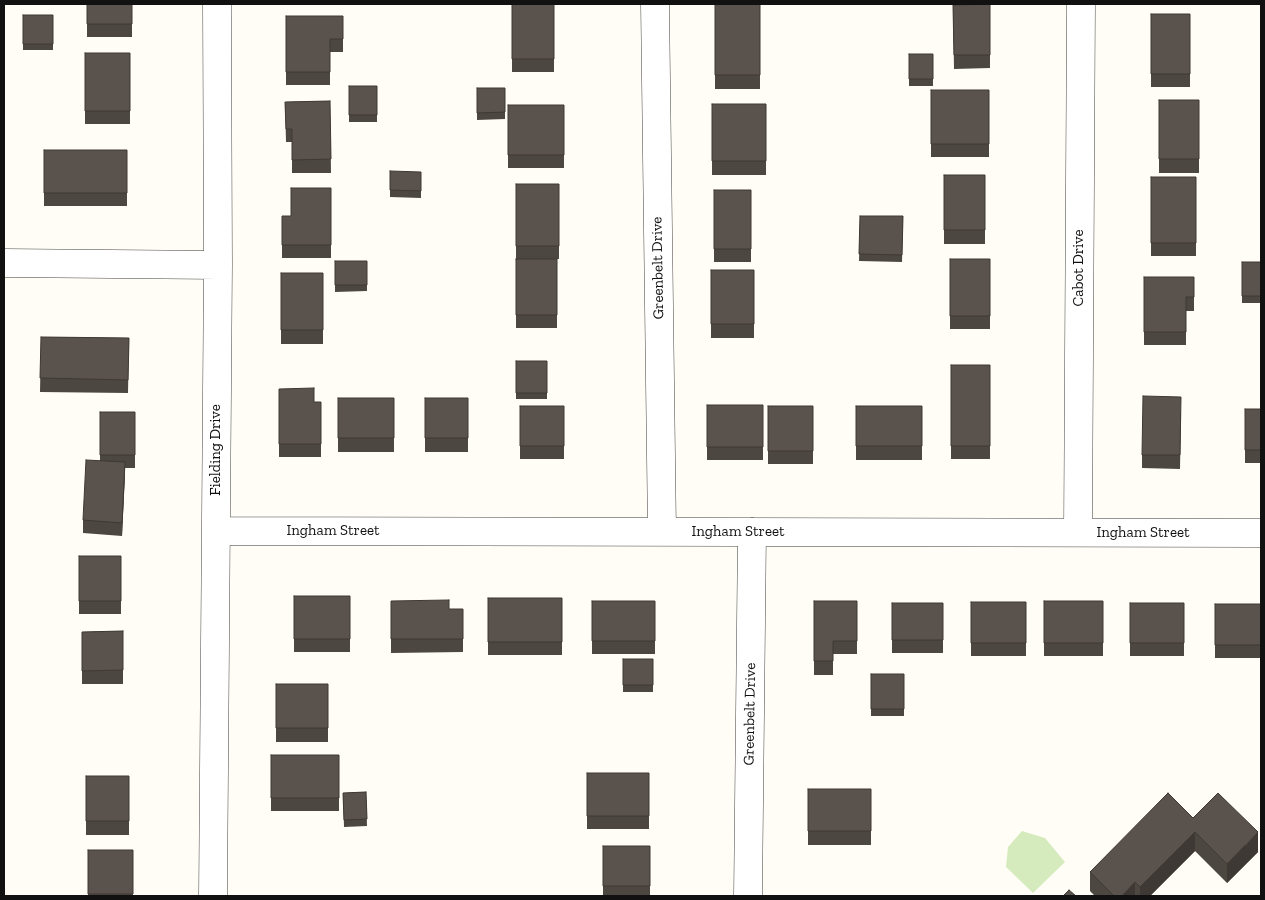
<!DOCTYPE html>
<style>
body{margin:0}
#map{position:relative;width:1265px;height:900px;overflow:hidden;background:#fffdf5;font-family:"Zilla Slab",serif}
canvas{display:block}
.frame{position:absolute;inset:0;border:5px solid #111;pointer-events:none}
</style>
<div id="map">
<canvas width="1265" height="900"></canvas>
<div class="frame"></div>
</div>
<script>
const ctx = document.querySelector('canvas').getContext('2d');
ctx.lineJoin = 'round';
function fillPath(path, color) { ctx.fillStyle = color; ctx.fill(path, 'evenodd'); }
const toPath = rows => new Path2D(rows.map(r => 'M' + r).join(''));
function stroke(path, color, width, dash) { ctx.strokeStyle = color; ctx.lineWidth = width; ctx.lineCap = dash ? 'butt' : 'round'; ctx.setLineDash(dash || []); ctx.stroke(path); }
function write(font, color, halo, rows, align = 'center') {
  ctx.font = font + ' "Zilla Slab",serif'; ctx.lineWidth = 5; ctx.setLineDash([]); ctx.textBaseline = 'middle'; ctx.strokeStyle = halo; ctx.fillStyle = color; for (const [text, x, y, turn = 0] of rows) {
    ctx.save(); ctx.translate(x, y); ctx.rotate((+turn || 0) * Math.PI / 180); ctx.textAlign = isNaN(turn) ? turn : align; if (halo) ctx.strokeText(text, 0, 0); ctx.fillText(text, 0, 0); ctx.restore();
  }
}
const green = toPath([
 [1022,831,1045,838,1065,862,1033,893,1006,867,1008,847]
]);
const minor = toPath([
 [655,4,662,532],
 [4,263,218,265],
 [216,531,1261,533],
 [1078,532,1081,4],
 [213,896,218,265,217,4],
 [748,896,752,532]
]);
const wall = toPath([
 [87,4,132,4,132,37,87,37],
 [512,4,554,4,554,72,512,72],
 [715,4,760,4,760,89,715,89],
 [990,4,990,68,954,69,953,5],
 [1151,14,1190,14,1190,87,1151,87],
 [23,15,53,15,53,50,23,50],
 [286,16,343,16,343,52,330,52,330,85,286,85],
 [85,53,130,53,130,124,85,124],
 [909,54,933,54,933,86,909,86],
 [349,86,377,86,377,122,349,122],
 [477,88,505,88,505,119,477,120],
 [931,90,989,90,989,157,931,157],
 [1159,100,1199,100,1199,173,1159,173],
 [330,101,331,173,292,173,292,142,286,142,285,102],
 [712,104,766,104,766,175,712,175],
 [508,105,564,105,564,168,508,168],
 [44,150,127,150,127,206,44,206],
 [421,172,421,198,390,197,390,190],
 [944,175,985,175,985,244,944,244],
 [1151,177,1196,177,1196,256,1151,256],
 [516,184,559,184,559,259,546,259,557,259,557,328,516,328],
 [331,188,331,258,282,258,282,216,291,216],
 [714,190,751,190,751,262,714,262],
 [860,216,903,216,902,262,859,261],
 [950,259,990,259,990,329,950,329],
 [335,261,367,261,367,291,335,292],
 [1242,262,1261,262,1261,303,1242,303],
 [711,270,754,270,754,338,711,338],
 [281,273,323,273,323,344,281,344],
 [1144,277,1194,277,1194,311,1186,311,1186,345,1144,345],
 [41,337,129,338,128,393,40,392],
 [516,361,547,361,547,399,516,399],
 [951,365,990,365,990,459,951,459],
 [279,389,314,402,321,402,321,457,279,457],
 [338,398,394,398,394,452,338,452],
 [425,398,468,398,468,452,425,452],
 [707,405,763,405,763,460,707,460],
 [520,406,564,406,564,459,520,459],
 [768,406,813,406,813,464,768,464],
 [856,406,922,406,922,460,856,460],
 [1245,409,1261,409,1261,463,1245,463],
 [1181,411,1180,469,1142,468,1142,455],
 [100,412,135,412,135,468,125,468,122,536,83,533,83,520,100,460],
 [79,556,121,556,121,614,79,614],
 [294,596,350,596,350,652,294,652],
 [488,598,562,598,562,655,488,655],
 [391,601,449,609,463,609,463,652,391,653],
 [592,601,655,601,655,654,592,654],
 [814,601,857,601,857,654,833,654,833,675,814,675],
 [1044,601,1103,601,1103,656,1044,656],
 [971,602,1026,602,1026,656,971,656],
 [892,603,943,603,943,653,892,653],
 [1130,603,1184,603,1184,656,1130,656],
 [1215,604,1261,604,1261,658,1215,658],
 [123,631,123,684,82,684,82,632],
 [623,659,653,659,653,692,623,692],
 [871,674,904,674,904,716,871,716],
 [276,684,328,684,328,742,276,742],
 [271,755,339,755,339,811,271,811],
 [587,773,649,773,649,829,587,829],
 [86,776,129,776,129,835,86,835],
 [808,789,871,789,871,845,808,845],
 [366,792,367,826,344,827,343,793],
 [1193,818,1258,852,1227,883,1195,851,1150,896,1095,896,1090,891,1090,872],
 [603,846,650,846,650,896,603,896],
 [88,850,133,850,133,896,88,896]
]);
const shadedWall = toPath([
 [125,462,125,475,122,536,122,523],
 [1195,832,1195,851,1150,896,1140,896,1140,887],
 [1258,832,1258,852,1227,883,1227,864],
 [1135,882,1135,896,1122,896]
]);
const building = toPath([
 [87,4,132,4,132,24,87,24,87,4],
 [512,4,554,4,554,59,512,59,512,4],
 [715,4,760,4,760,75,715,75,715,4],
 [990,4,990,55,954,55,953,5,990,4],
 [1151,14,1190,14,1190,74,1151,74,1151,14],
 [23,15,53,15,53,44,23,44,23,15],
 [286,16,343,16,343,39,330,39,330,72,286,72,286,16],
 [85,53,130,53,130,111,85,111,85,53],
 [909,54,933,54,933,79,909,79,909,54],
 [349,86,377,86,377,115,349,115,349,86],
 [477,88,505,88,505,112,477,113,477,88],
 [931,90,989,90,989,144,931,144,931,90],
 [1159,100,1199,100,1199,159,1159,159,1159,100],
 [330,101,331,159,292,160,292,129,286,129,285,102,330,101],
 [712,104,766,104,766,161,712,161,712,104],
 [508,105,564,105,564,155,508,155,508,105],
 [44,150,127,150,127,193,44,193,44,150],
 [390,171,421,172,421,191,390,190,390,171],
 [944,175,985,175,985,230,944,230,944,175],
 [1151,177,1196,177,1196,243,1151,243,1151,177],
 [516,184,559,184,559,246,516,246,516,184],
 [291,188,331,188,331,245,282,245,282,216,291,216,291,188],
 [714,190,751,190,751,249,714,249,714,190],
 [860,216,903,216,902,255,859,254,860,216],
 [516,259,557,259,557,315,516,315,516,259],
 [950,259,990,259,990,316,950,316,950,259],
 [335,261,367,261,367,285,335,285,335,261],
 [1242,262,1261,262,1261,296,1242,296,1242,262],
 [711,270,754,270,754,324,711,324,711,270],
 [281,273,323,273,323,330,281,330,281,273],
 [1144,277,1194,277,1194,297,1186,297,1186,332,1144,332,1144,277],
 [41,337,129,338,128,380,40,378,41,337],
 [516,361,547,361,547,393,516,393,516,361],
 [951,365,990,365,990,446,951,446,951,365],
 [314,388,314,402,321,402,321,444,279,444,279,389,314,388],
 [1143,396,1181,397,1180,455,1142,455,1143,396],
 [338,398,394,398,394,438,338,438,338,398],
 [425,398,468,398,468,438,425,438,425,398],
 [707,405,763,405,763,447,707,447,707,405],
 [520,406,564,406,564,446,520,446,520,406],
 [768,406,813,406,813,451,768,451,768,406],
 [856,406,922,406,922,446,856,446,856,406],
 [1245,409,1261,409,1261,450,1245,450,1245,409],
 [100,412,135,412,135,455,100,455,100,412],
 [86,460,125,462,122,523,83,520,86,460],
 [79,556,121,556,121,601,79,601,79,556],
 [294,596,350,596,350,639,294,639,294,596],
 [488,598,562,598,562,642,488,642,488,598],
 [449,600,449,609,463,609,463,639,391,639,391,601,449,600],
 [592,601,655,601,655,641,592,641,592,601],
 [814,601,857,601,857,641,833,641,833,661,814,661,814,601],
 [1044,601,1103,601,1103,643,1044,643,1044,601],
 [971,602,1026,602,1026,643,971,643,971,602],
 [892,603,943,603,943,640,892,640,892,603],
 [1130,603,1184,603,1184,643,1130,643,1130,603],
 [1215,604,1261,604,1261,645,1215,645,1215,604],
 [123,631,123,670,82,671,82,632,123,631],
 [623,659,653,659,653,685,623,685,623,659],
 [871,674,904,674,904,709,871,709,871,674],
 [276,684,328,684,328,728,276,728,276,684],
 [271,755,339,755,339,798,271,798,271,755],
 [587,773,649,773,649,816,587,816,587,773],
 [86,776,129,776,129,821,86,821,86,776],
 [808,789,871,789,871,831,808,831,808,789],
 [366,792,367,819,344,820,343,793,366,792],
 [1168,793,1193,818,1218,793,1258,832,1227,864,1195,832,1140,887,1135,882,1122,896,1114,896,1090,872,1168,793],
 [603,846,650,846,650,886,603,886,603,846],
 [88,850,133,850,133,894,88,894,88,850],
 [1069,890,1076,896,1063,896,1069,890]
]);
const streetNames = [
 ["Greenbelt Drive",658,268,-91],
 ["Cabot Drive",1079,268,-90],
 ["Fielding Drive",216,450,-90],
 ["Ingham Street",333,531],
 ["Ingham Street",738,532],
 ["Ingham Street",1143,533],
 ["Greenbelt Drive",750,714,-89]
];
fillPath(green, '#d5ebbd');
stroke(minor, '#444', 29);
stroke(minor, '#fff', 28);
fillPath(wall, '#4d4742');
fillPath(shadedWall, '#3f3936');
fillPath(building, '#5a524d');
stroke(building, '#3f3936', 1);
write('15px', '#111', '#fff', streetNames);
</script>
